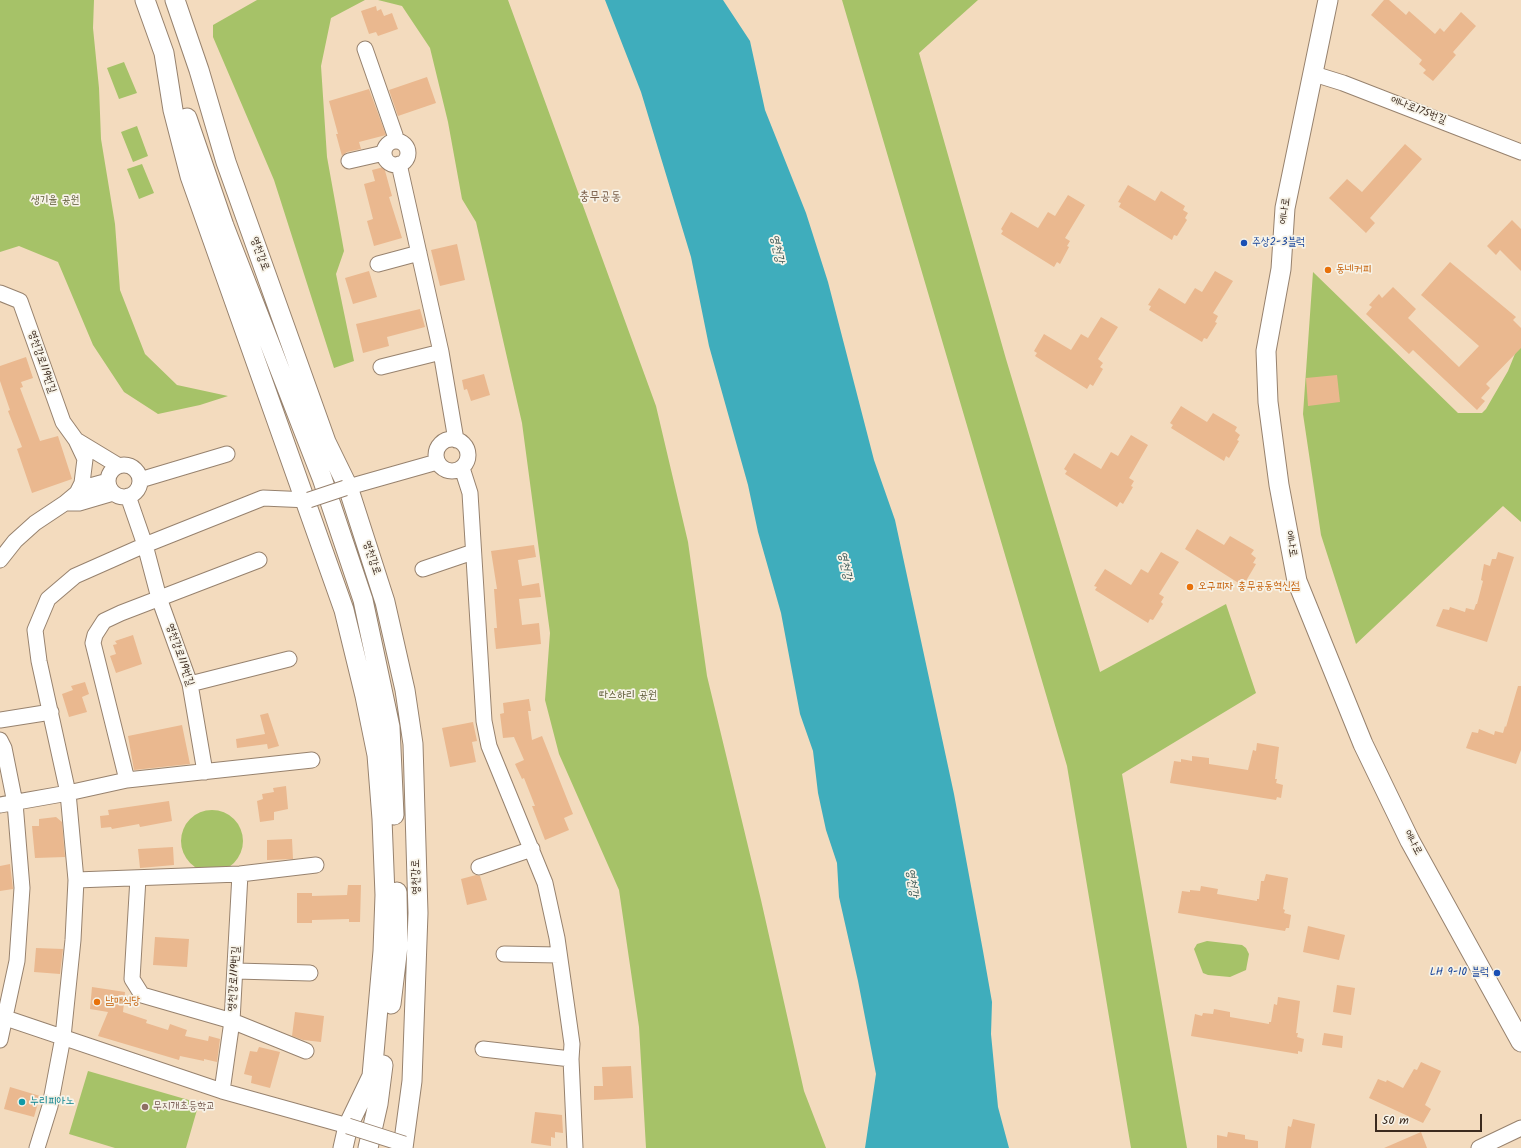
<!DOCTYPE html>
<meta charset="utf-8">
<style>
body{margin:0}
#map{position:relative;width:1521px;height:1148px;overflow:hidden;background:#f3dbbe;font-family:Kalam,sans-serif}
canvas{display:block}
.scale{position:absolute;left:1375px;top:1114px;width:107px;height:18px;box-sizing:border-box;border:2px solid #3b2a1e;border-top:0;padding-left:5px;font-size:12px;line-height:14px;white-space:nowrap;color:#3b2a1e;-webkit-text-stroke:3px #f7f3e8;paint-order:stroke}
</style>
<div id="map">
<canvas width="1521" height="1148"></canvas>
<div class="scale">50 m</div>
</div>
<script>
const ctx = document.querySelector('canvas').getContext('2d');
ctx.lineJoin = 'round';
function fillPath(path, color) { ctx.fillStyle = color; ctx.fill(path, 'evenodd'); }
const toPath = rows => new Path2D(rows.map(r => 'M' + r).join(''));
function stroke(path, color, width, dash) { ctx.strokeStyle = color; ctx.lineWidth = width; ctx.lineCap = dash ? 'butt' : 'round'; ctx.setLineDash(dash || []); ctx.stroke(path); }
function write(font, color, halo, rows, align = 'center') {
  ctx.font = font + ' Kalam,"Poor Story",sans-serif'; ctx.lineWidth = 3.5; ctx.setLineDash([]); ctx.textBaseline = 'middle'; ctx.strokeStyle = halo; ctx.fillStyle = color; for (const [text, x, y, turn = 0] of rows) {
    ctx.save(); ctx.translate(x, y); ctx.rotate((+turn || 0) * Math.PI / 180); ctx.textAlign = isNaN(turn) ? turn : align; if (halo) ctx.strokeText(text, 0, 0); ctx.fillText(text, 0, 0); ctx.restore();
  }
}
const green = toPath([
 [0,0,94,0,93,28,99,88,101,139,115,224,120,290,145,354,177,385,228,396,200,405,158,414,124,392,93,345,58,262,19,246,0,252],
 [257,0,365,0,331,18,321,66,327,157,344,251,336,274,354,361,334,368,274,180,213,37,213,25],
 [378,0,508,0,656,406,688,542,707,676,761,900,804,1091,826,1148,646,1148,639,1027,619,890,559,754,545,700,550,633,522,423,476,222,462,199,448,122,430,48,402,6],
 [842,0,978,0,919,53,1006,359,1100,672,1226,604,1256,693,1122,774,1187,1148,1131,1148,1067,766],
 [124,62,137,93,119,99,107,68],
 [137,126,148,156,133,162,121,132],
 [142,164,154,193,139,199,127,169],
 [1313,272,1458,413,1482,413,1486,409,1508,371,1521,339,1521,522,1503,506,1356,644,1321,535,1303,414],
 '181 841a31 31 0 1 1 62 0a31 31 0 1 1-62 0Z',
 [1207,941,1242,945,1246,948,1249,954,1246,970,1230,977,1208,975,1203,973,1194,949,1197,944],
 [88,1071,199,1103,186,1148,115,1148,69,1134]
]);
const water = toPath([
 [605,0,723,0,750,41,765,110,806,213,828,282,874,460,895,520,954,794,983,951,992,1002,991,1034,998,1107,1009,1148,865,1148,876,1074,858,981,839,897,837,863,826,830,818,793,813,751,800,714,781,613,758,532,748,485,709,346,691,257,641,92]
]);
const building = toPath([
 [1384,0,1389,0,1406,15,1409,11,1435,34,1440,28,1444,32,1461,12,1476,26,1453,52,1456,55,1433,81,1423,73,1426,70,1419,64,1422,60,1371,15],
 [376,6,377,11,381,9,384,16,392,13,398,29,378,36,376,32,369,34,361,11],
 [427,77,436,103,398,116,389,90],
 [369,89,386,135,359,142,361,149,347,152,342,156,336,134,338,134,329,101],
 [1405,144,1422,159,1370,218,1375,223,1366,233,1329,198,1347,179,1362,192],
 [384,167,392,196,389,197,402,238,374,246,367,221,373,219,364,184,375,181,372,170],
 [1128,185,1155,201,1161,191,1185,206,1183,210,1188,213,1185,218,1187,220,1177,236,1174,235,1172,240,1119,207,1121,203,1118,202],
 [1068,195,1085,205,1065,238,1070,241,1067,246,1069,247,1060,264,1057,262,1054,267,1001,234,1003,231,1001,229,1011,212,1038,228,1048,212,1055,216],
 [1512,220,1521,229,1521,271,1500,250,1496,255,1487,246],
 [457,244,465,280,440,286,431,250],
 [1450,262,1516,317,1513,320,1521,328,1521,348,1486,384,1490,388,1481,398,1485,401,1477,410,1413,350,1409,354,1366,314,1372,307,1369,305,1379,294,1382,298,1393,287,1416,309,1408,318,1459,367,1479,346,1421,295],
 [369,271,377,297,353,304,345,278],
 [1215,271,1233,281,1213,313,1218,316,1215,322,1217,323,1207,339,1204,338,1202,342,1149,310,1151,306,1148,305,1159,288,1185,304,1195,288,1202,292],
 [420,309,425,327,387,337,389,346,363,353,356,324],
 [1101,317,1118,327,1098,359,1103,363,1100,367,1103,369,1093,386,1090,384,1087,389,1035,356,1037,353,1034,351,1044,334,1071,350,1081,334,1088,338],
 [26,357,33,378,21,382,23,387,20,388,40,441,58,436,72,479,32,493,17,449,22,447,8,411,10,410,0,381,0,366],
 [484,374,490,395,471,401,467,389,464,390,462,380],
 [1337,375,1340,402,1308,406,1306,378],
 [1181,406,1207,422,1213,413,1237,427,1235,431,1240,435,1237,440,1239,441,1229,458,1226,456,1224,461,1171,428,1173,425,1170,423],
 [1131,435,1148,445,1129,478,1134,481,1131,486,1133,487,1123,504,1120,502,1117,507,1065,474,1067,471,1064,469,1074,453,1101,469,1111,452,1118,456],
 [1197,529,1224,545,1230,536,1254,550,1251,554,1256,558,1253,563,1256,564,1246,581,1243,579,1240,584,1185,549],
 [534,545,536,557,518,560,522,586,539,583,541,597,519,599,522,625,539,623,541,644,496,649,494,628,497,628,494,589,497,589,491,551],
 [1161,552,1179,562,1159,594,1164,597,1161,602,1163,604,1153,620,1150,619,1148,623,1095,590,1097,587,1094,586,1105,569,1131,585,1141,569,1148,573],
 [1498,552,1514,557,1487,642,1436,626,1443,609,1449,610,1450,607,1465,612,1466,608,1474,610,1476,604,1477,604,1483,581,1481,580,1484,564,1490,566,1492,559,1496,559],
 [133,635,142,664,116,673,110,656,116,654,113,645,117,644,115,641],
 [85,682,89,694,82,697,87,712,69,717,62,694,73,690,71,686],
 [1518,686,1521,686,1521,750,1516,764,1466,748,1472,732,1478,733,1479,729,1494,735,1495,731,1503,733,1505,726,1506,727],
 [529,699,531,711,528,711,532,740,542,736,573,814,564,818,569,830,545,840,532,806,535,806,524,778,522,779,515,764,524,760,514,737,503,738,500,714,504,713,503,703],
 [268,713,279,746,268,749,267,744,237,748,236,739,265,734,260,715],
 [473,722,477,741,472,742,476,762,450,767,442,728],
 [182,725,190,764,134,770,128,736],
 [1257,743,1279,747,1275,779,1277,779,1276,783,1283,785,1281,798,1277,797,1276,800,1170,783,1174,761,1181,762,1181,759,1192,761,1192,756,1209,758,1209,764,1248,770,1253,750,1256,751],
 [286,786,288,809,274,812,274,820,260,822,257,801,263,799,262,794,274,792,273,788],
 [169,801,172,821,140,827,139,824,112,829,111,827,101,828,100,816,109,815,108,810],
 [56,817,62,822,65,857,35,858,32,826,39,826,39,819],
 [292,839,293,859,267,860,267,840],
 [173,847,174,865,140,868,138,849],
 [10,864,13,889,0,891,0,866],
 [1266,874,1288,878,1283,909,1285,910,1284,913,1291,915,1289,928,1286,928,1285,931,1178,913,1182,891,1190,892,1190,890,1200,891,1201,886,1218,889,1217,894,1257,901,1257,899,1259,899,1261,881,1264,881],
 [476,875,480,876,487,900,467,905,461,879],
 [348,885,361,885,360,922,349,922,349,919,312,920,312,923,297,923,297,893,312,893,312,896,347,895],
 [1308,926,1345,935,1339,960,1303,952],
 [155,937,189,939,187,967,153,965],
 [36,948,63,949,60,974,34,972],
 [1337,985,1355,988,1351,1015,1333,1012],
 [92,987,125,992,123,1012,147,1020,146,1023,168,1030,170,1024,187,1030,185,1036,208,1041,209,1036,220,1039,217,1062,204,1059,204,1061,180,1056,179,1060,98,1036,108,1012,90,1009],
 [1278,997,1300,1001,1296,1033,1298,1033,1297,1037,1304,1039,1302,1052,1298,1051,1298,1054,1191,1036,1195,1014,1202,1016,1203,1013,1213,1014,1214,1009,1230,1012,1230,1017,1269,1024,1269,1022,1271,1022,1274,1004,1277,1005],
 [295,1012,324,1016,321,1042,303,1040,292,1036],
 [1324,1033,1343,1036,1342,1048,1322,1045],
 [259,1047,280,1052,270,1088,251,1083,252,1076,244,1074,250,1051,257,1052],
 [1421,1062,1441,1071,1425,1105,1431,1109,1423,1123,1369,1098,1378,1079,1386,1082,1387,1080,1403,1088,1414,1069,1417,1070],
 [631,1066,633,1098,594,1100,594,1086,603,1086,602,1067],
 [10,1087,40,1096,34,1117,4,1109],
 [535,1112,562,1115,563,1133,555,1132,555,1138,551,1137,551,1146,531,1143],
 [1293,1119,1315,1124,1311,1148,1285,1148,1288,1126,1291,1127],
 [1228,1132,1245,1135,1245,1139,1258,1141,1258,1148,1217,1148,1217,1135,1227,1137],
 [1421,1132,1427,1148,1384,1148]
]);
const minor = toPath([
 [365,49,395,135,396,141],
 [1314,74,1343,83,1521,152],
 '384 153a12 12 0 1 1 24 0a12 12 0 1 1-24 0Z',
 [349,161,384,153],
 [399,164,441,352,456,440],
 [378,264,419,253],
 [0,293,20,301,63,422,76,440,85,459,82,483,77,493],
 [381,367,441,352],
 '436 455a16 16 0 1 1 32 0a16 16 0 1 1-32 0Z',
 [76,440,119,466],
 '108 481a16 16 0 1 1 32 0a16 16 0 1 1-32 0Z',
 [462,468,470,493,484,721,489,746,545,883,557,938,572,1044,571,1059,575,1148],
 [140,480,227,454],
 [345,488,437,462],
 [128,496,145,545,159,598,190,684,205,772],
 [65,503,79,503,113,493],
 [0,560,15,541,35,523,65,503,77,493,90,486,108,481],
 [423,569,473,552],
 [190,684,289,659],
 [0,720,51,712],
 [0,740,4,748,15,803,22,888,17,961,0,1040],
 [127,780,96,655,93,643,95,635,104,621,121,613,259,560],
 [0,805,68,793,127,780,312,760],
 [479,867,532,849],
 [138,878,132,979,142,995,232,1021,306,1051],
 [76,880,240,874,316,865],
 [504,954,559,955],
 [236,971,310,973],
 [0,1016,222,1091,348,1126],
 [483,1049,571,1059],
 [222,1091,232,1021,240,874],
 [37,1148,50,1106,63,1037,73,940,76,880,68,793,39,661,35,630,48,599,75,576,145,545,263,498,309,500],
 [1479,1148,1521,1128]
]);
const tertiary = toPath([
 [145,0,164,53,173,110,190,176,344,610,365,696,377,755,382,819,385,895,383,951,372,1076,348,1126,343,1148],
 [175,0,199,70,226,162,326,442,348,487,385,602,405,690,413,744,418,913,412,1081,403,1148],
 [1328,0,1285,208,1281,269,1266,351,1268,402,1279,485,1297,581,1363,744,1410,841,1521,1042],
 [187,118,224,226,322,478,363,600,390,727,394,815],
 [391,1004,398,946,397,892],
 [368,1148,378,1104,383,1065]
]);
const minorBridge = toPath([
 [309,500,345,488],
 [348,1126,404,1144]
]);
const markers = [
 [1244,243,4,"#1a4fb4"],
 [1328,270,4,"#e8710a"],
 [1190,587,4,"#e8710a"],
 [1497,973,4,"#1a4fb4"],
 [97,1002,4,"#e8710a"],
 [22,1102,4,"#0f9aa8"],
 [145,1107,4,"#8d6e63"]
];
const streetNames = [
 ["에나로175번길",1418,111,21],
 ["에나로",1286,211,-83],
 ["영천강로",259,254,70],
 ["영천강로119번길",41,362,71],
 ["에나로",1290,544,80],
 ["영천강로",371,558,72],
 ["영천강로119번길",179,655,71],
 ["에나로",1412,843,62],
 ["영천강로",417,877,-91],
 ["영천강로119번길",235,979,-86]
];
const parkNames = [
 ["생기율 공원",55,201],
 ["따스하리 공원",628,696]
];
const transitNames = [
 ["주상2-3블럭",1252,243],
 ["LH 9-10 블럭",1489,973,"right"]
];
const foodNames = [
 ["동네커피",1336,270],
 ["오구피자 충무공동혁신점",1198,587],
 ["남매식당",105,1002]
];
const cultureNames = [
 ["누리피아노",30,1102]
];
const educationNames = [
 ["무지개초등학교",153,1107]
];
const waterNames = [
 ["영천강",776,249,78],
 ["영천강",844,566,78],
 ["영천강",911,883,82]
];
const quarterNames = [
 ["충무공동",600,198]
];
fillPath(green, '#a6c268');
fillPath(water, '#3fadbc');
fillPath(building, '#eab88f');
stroke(minor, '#97826e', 17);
stroke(tertiary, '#97826e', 21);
stroke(minor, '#fff', 15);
stroke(tertiary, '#fff', 19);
stroke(minorBridge, '#97826e', 17, []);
stroke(minorBridge, '#fff', 15);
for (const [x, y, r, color] of markers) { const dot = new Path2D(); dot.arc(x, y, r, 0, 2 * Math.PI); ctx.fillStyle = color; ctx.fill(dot); stroke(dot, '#f7f3e8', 1.5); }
write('11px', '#3b2a1e', '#f7f3e8', streetNames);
write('11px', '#5b5834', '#f7f3e8', parkNames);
write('11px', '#164399', '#f7f3e8', transitNames, 'left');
write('11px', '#c56008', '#f7f3e8', foodNames, 'left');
write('11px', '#0d838f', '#f7f3e8', cultureNames, 'left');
write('11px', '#785e54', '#f7f3e8', educationNames, 'left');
write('italic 12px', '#3c5855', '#f7f3e8', waterNames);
write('13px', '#785c46', '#f7f3e8', quarterNames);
</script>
